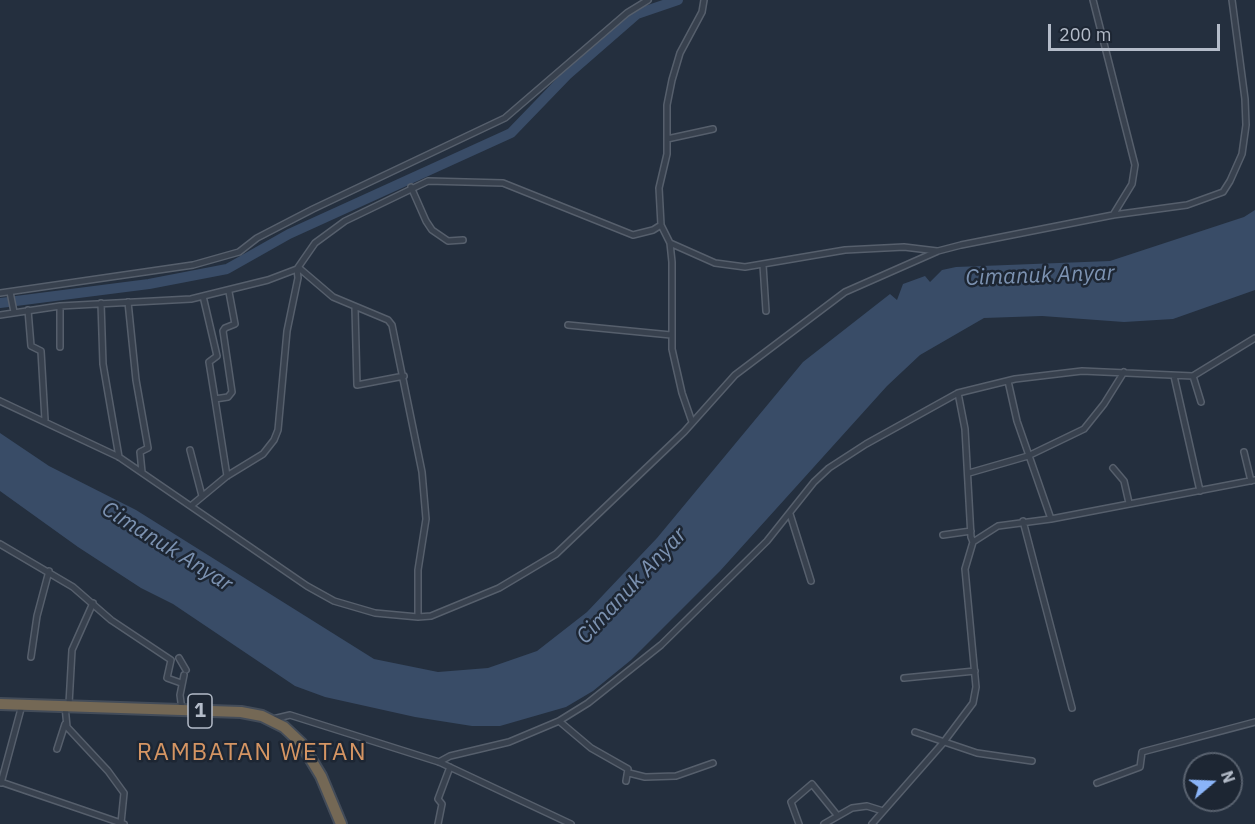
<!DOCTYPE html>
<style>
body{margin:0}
#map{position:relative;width:1255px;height:824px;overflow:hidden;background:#242f3e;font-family:"IBM Plex Sans",sans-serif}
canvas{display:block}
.north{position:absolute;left:1183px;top:752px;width:60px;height:60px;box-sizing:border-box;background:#1d2633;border:2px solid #59626f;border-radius:50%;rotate:71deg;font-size:16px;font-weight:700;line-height:24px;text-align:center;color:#b4bcc9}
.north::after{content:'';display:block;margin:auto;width:21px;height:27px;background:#8ab4f8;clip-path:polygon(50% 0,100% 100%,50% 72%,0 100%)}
.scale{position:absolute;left:1048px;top:24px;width:172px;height:27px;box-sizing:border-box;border:3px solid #b4bcc9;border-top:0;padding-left:8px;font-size:18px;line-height:21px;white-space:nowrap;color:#b4bcc9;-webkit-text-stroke:4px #1d2633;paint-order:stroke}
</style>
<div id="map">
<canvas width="1255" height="824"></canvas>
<div class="north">N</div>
<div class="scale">200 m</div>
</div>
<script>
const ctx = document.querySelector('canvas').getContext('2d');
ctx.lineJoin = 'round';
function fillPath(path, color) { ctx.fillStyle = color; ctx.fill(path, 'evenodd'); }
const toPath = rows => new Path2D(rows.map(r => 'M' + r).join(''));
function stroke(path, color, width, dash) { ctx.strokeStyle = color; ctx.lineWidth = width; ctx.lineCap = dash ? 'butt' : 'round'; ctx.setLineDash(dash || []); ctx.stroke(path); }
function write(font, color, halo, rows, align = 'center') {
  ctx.font = font + ' "IBM Plex Sans",sans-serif'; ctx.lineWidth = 5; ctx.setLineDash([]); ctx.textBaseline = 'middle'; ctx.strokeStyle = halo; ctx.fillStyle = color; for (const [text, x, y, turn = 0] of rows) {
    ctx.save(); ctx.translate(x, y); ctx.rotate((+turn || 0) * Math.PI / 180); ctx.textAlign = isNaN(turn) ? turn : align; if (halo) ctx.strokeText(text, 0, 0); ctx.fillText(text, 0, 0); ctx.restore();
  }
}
const water = toPath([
 [1255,210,1255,290,1173,319,1124,322,1042,316,984,318,920,355,887,386,720,571,631,660,593,691,566,707,500,726,472,726,415,717,325,697,295,686,173,604,141,588,78,547,0,491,0,433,49,466,136,510,374,659,438,672,488,668,537,651,587,612,657,538,803,362,890,294,897,300,903,284,925,276,930,282,942,270,956,267,1110,261,1244,217]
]);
const river = toPath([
 [0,303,149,284,227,269,289,234,511,133,567,75,637,14,678,0]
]);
const street = toPath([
 [1093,0,1135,165,1132,184,1113,215],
 [667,139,713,129],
 [411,187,426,221,432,230,448,241,463,240],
 [670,243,715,263,745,267,845,250,904,247,937,251],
 [763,265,766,311],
 [299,268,333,297,388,320,392,325,422,472,426,519,418,570,418,617],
 [10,292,14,312],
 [0,293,193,265,239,252,257,238,313,209,505,118,627,13,648,0],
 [203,296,217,356,209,362,215,399],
 [128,302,136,380,148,448,140,452,142,472],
 [101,303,103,364,119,457],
 [355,308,357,385,404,376],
 [28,310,31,346,41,351,45,420],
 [0,315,60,306,191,299,268,280,297,269,315,243,345,221,428,181,503,183,633,235,653,230,661,225],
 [568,325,671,335],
 [60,347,60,306],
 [1174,376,1200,491],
 [1193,376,1201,402],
 [1008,381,1017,421,1051,519],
 [958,393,1015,379,1082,371,1193,376,1255,338],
 [0,401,119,457,307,586,334,601,375,613,418,617,431,616,499,588,556,554,684,432,735,375,845,292,938,251,961,245,1113,215,1187,205,1223,192,1230,181,1242,154,1246,125,1245,99,1232,0],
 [692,422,682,393,672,349,672,262,670,243,661,225,659,188,667,154,667,105,672,80,680,53,702,12,704,0],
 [190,450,202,496],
 [1244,452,1251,481],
 [1113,468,1124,481,1129,503],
 [969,473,1028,456,1084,429,1104,404,1124,372],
 [227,476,215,399,228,397,232,392,223,331,225,328,235,324,229,292],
 [192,505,227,476,263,454,274,440,278,430,287,331,298,278,297,269],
 [790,514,811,581],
 [1023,521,1072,708],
 [943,535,971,531],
 [0,544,73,587,111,620,171,660,167,678,181,683],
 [31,657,37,616,49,571],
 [179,658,186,670],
 [904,678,975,671],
 [69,704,72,650,93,603],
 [65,706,67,727,108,771,124,793,121,823],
 [182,710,180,695,184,675],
 [273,719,290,715,439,762,571,824],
 [559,721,591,748,628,769,626,781],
 [915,732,977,753,1032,761],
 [57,749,65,724],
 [439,762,450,756,509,742,559,721,588,703,661,645,767,541,814,482,829,468,866,444,958,393,965,429,971,537,973,542],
 [629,773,645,777,676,776,713,763],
 [1,782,124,824],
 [1,783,22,705],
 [1097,783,1140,767,1142,752,1255,722],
 [438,824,442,804,438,799,450,767],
 [799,824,791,802,812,784,837,815],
 [824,824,852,808,867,806,883,811],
 [872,824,943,743,973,703,976,687,965,569,973,542,998,526,1051,519,1255,480]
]);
const highway = toPath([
 [0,704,241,712,262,716,284,727,301,743,321,776,341,824]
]);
const shields = [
 [200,711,24]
];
const shieldNames = [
 ["1",200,711]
];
const waterNames = [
 ["Cimanuk Anyar",1040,276,-2],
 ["Cimanuk Anyar",167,547,32],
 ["Cimanuk Anyar",632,586,-47]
];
const quarterNames = [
 ["RAMBATAN WETAN",252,753]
];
fillPath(water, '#394c67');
stroke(river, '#394c67', 10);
stroke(street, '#565f6c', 8);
stroke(highway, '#434c59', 14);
stroke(street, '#38414e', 5);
stroke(highway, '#746855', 10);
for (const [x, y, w] of shields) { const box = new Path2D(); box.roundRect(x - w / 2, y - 17, w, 34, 4.5); ctx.fillStyle = '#1d2633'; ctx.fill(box); stroke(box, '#b4bcc9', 1.5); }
write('bold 20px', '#b4bcc9', null, shieldNames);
write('italic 22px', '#7c92b1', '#1d2633', waterNames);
ctx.letterSpacing = '1.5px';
write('24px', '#d59563', '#1d2633', quarterNames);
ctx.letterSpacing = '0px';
</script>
